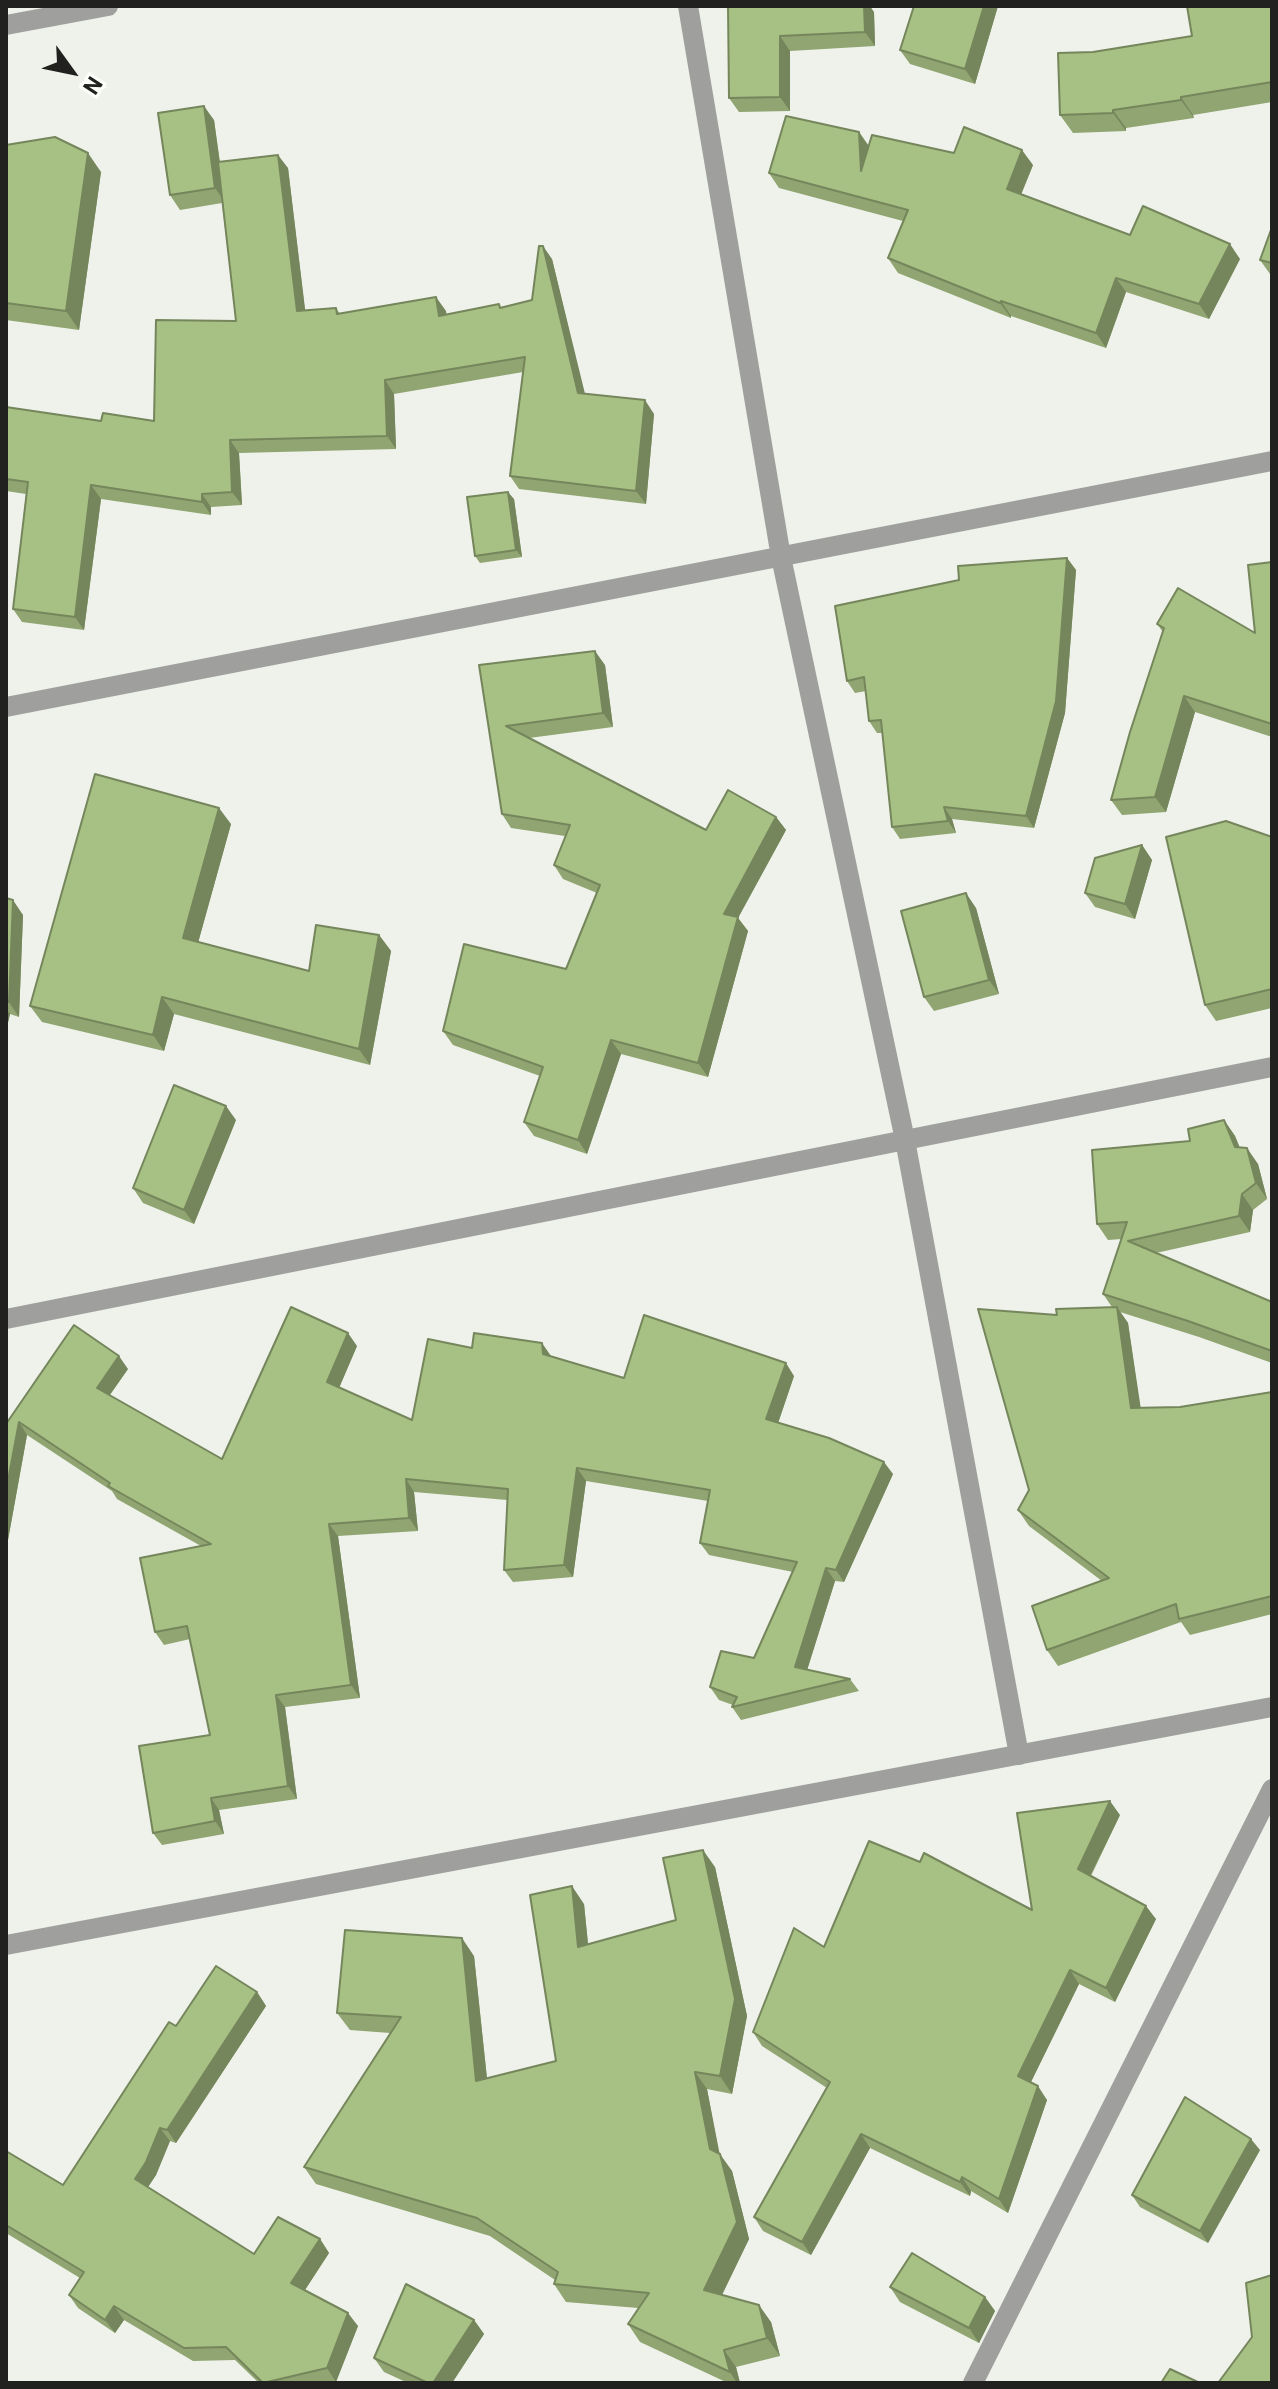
<!DOCTYPE html>
<style>
body{margin:0}
#map{position:relative;width:1278px;height:2389px;overflow:hidden;background:#eef2ea;font-family:Roboto,sans-serif}
canvas{display:block}
.frame{position:absolute;inset:0;border:8px solid #21221f;pointer-events:none}
.north{position:absolute;left:32px;top:32px;width:80px;height:80px;-webkit-text-stroke:6px #fcfff9;paint-order:stroke;rotate:123deg;font-size:22px;font-weight:700;line-height:32px;text-align:center;color:#21221f}
.north::after{content:'';display:block;margin:auto;width:28px;height:36px;background:#21221f;clip-path:polygon(50% 0,100% 100%,50% 72%,0 100%)}
</style>
<div id="map">
<canvas width="1278" height="2389"></canvas>
<div class="frame"></div>
<div class="north">N</div>
</div>
<script>
const ctx = document.querySelector('canvas').getContext('2d');
ctx.lineJoin = 'round';
const toPath = rows => new Path2D(rows.map(r => 'M' + r).join(''));
function stroke(path, color, width, dash) { ctx.strokeStyle = color; ctx.lineWidth = width; ctx.lineCap = dash ? 'butt' : 'round'; ctx.setLineDash(dash || []); ctx.stroke(path); }
function fillPath(path, color) { ctx.fillStyle = color; ctx.fill(path, 'evenodd'); }
const minor = toPath([
 [688,6,781,557,905,1140,1019,1755],
 [6,707,1272,461],
 [6,1319,1272,1067],
 [6,1945,1272,1707],
 [973,2383,1272,1789]
]);
const tertiary = toPath([
 [6,25,108,6]
]);
const wall = toPath([
 [728,6,874,12,875,46,790,51,790,111,739,112,729,98],
 [914,6,998,6,975,84,910,64,900,50],
 [1272,6,1272,102,1193,115,1194,118,1126,128,1126,131,1073,133,1060,115,1093,52,1192,36],
 [214,120,220,162,288,168,305,311,336,308,340,314,446,311,446,315,501,307,532,300,552,259,584,393,654,414,646,504,519,489,510,476,523,372,394,394,396,449,239,453,242,505,211,507,211,515,101,499,84,630,22,622,13,609,26,494,6,491,6,407,101,421,154,421,236,321,222,203,180,210,170,195],
 [859,132,869,146,954,153,1033,165,1021,195,1130,235,1240,259,1209,319,1126,292,1106,348,1011,316,1011,318,898,273,888,258,903,221,779,188,769,173],
 [6,145,101,172,79,330,6,320],
 [1272,227,1272,274,1270,274,1260,260],
 [514,499,522,557,480,563,475,556],
 [1067,558,1076,570,1065,713,1034,828,952,819,956,833,900,839,892,827,882,733,877,733,869,721,866,691,855,693,847,681],
 [1272,562,1272,737,1195,712,1166,812,1122,815,1111,800,1163,632,1157,624,1255,633],
 [479,665,605,665,613,727,529,738,706,830,776,817,786,830,738,918,748,931,708,1077,621,1054,587,1154,534,1136,524,1122,540,1076,453,1045,443,1031,566,969,597,893,563,879,554,865,565,836,511,828,502,814],
 [231,824,198,942,309,971,379,935,391,951,370,1065,174,1014,164,1051,42,1022,30,1006],
 [1272,837,1272,1008,1216,1021,1205,1005],
 [1142,845,1152,860,1135,919,1095,907,1085,893],
 [6,898,23,915,19,1017,10,1014,6,1031],
 [976,908,999,994,934,1011,924,997],
 [236,1120,194,1224,143,1203,133,1188],
 [1224,1120,1235,1136,1239,1147,1258,1164,1267,1199,1253,1210,1250,1232,1156,1253,1272,1302,1272,1363,1199,1337,1120,1312,1128,1323,1140,1408,1180,1407,1272,1392,1272,1614,1190,1635,1181,1622,1058,1666,1047,1650,1102,1581,1029,1526,1018,1510,1029,1490,1057,1315,1112,1307,1103,1294,1122,1239,1108,1240,1097,1224,1190,1141],
 [357,1346,339,1388,412,1420,472,1348,551,1356,624,1378,794,1376,778,1423,893,1474,844,1582,835,1581,807,1670,850,1679,859,1691,741,1720,732,1707,733,1705,719,1700,710,1687,754,1658,793,1572,709,1555,700,1543,708,1501,586,1481,573,1577,513,1582,504,1570,507,1500,414,1492,418,1531,338,1536,360,1698,285,1707,297,1799,219,1810,224,1834,162,1845,153,1833,210,1735,190,1639,164,1645,155,1632,201,1546,117,1499,112,1491,27,1435,6,1551,6,1424,128,1369,110,1395,222,1459],
 [1120,1815,1091,1876,1156,1919,1115,2002,1079,1984,1031,2082,1047,2100,1008,2213,971,2191,970,2196,870,2148,811,2255,763,2231,754,2217,827,2088,762,2046,753,2032,824,1947,1032,1910],
 [715,1867,747,2016,732,2094,707,2089,719,2154,732,2171,749,2239,722,2295,771,2322,780,2356,736,2367,740,2383,728,2383,640,2342,628,2324,638,2308,566,2302,554,2284,555,2280,490,2236,316,2184,304,2167,390,2033,350,2030,337,2013,474,1956,487,2078,556,2061,584,1904,588,1944,676,1920],
 [257,1992,266,2006,176,2143,170,2141,156,2175,148,2187,254,2254,320,2239,329,2253,305,2290,358,2326,336,2382,331,2383,259,2383,235,2360,193,2361,124,2320,115,2333,78,2308,69,2295,80,2278,6,2233,6,2151,63,2185,176,2026],
 [1260,2150,1208,2243,1140,2207,1132,2195],
 [890,2287,985,2297,995,2311,979,2343,900,2302],
 [474,2320,484,2334,452,2383,408,2383,384,2372,374,2358]
]);
const shadedWall = toPath([
 [864,6,870,6,874,12,875,46,865,32],
 [984,6,998,6,975,84,965,69],
 [780,36,790,51,790,111,780,97],
 [1181,97,1193,115,1194,118,1181,100],
 [204,106,214,120,225,202,215,188],
 [1113,110,1126,128,1126,131,1113,113],
 [859,132,869,147,861,171],
 [1022,150,1033,165,1017,204,1007,189],
 [88,153,101,172,79,330,66,311],
 [278,155,288,168,307,325,297,311],
 [1230,244,1240,259,1209,319,1199,304],
 [543,246,552,259,588,406,578,393],
 [1116,278,1126,292,1106,348,1096,333],
 [436,297,446,311,449,329,439,316],
 [1001,301,1011,316,1011,318,1000,303],
 [385,380,394,394,396,449,387,436],
 [645,400,654,414,646,504,636,491],
 [230,440,239,453,242,505,232,492],
 [91,485,101,499,84,630,75,617],
 [508,492,514,499,522,557,516,550],
 [202,494,211,507,211,515,202,502],
 [1067,558,1076,570,1065,713,1034,828,1026,816],
 [595,651,605,665,613,727,603,713],
 [1184,696,1195,712,1166,812,1155,797],
 [944,807,952,819,956,833,948,821],
 [219,808,231,824,195,954,183,938],
 [776,817,786,830,738,918,748,931,708,1077,698,1063,724,914],
 [1142,845,1152,860,1135,919,1125,904],
 [966,893,976,908,999,994,989,980],
 [13,900,23,915,19,1017,9,1002],
 [379,935,391,951,370,1065,359,1049],
 [162,997,174,1014,164,1051,153,1035],
 [6,1009,10,1014,6,1031],
 [611,1040,621,1054,587,1154,578,1140],
 [226,1106,236,1120,194,1224,184,1210],
 [1224,1120,1235,1136,1246,1162,1235,1147],
 [1247,1148,1258,1164,1267,1199,1256,1183],
 [1242,1194,1253,1210,1250,1232,1239,1216],
 [1117,1307,1128,1323,1143,1423,1131,1408],
 [348,1333,357,1346,336,1395,327,1382],
 [542,1343,551,1356,552,1367,543,1354],
 [119,1356,128,1369,106,1400,97,1388],
 [786,1363,794,1376,775,1432,766,1419],
 [19,1422,27,1435,6,1551,6,1491],
 [884,1462,893,1474,844,1582,836,1570],
 [577,1468,586,1481,573,1577,564,1565],
 [406,1479,414,1492,418,1531,409,1518],
 [329,1524,338,1536,360,1698,351,1685],
 [826,1568,835,1581,804,1680,795,1667],
 [276,1695,285,1707,297,1799,288,1786],
 [211,1798,219,1810,224,1834,215,1821],
 [1110,1801,1120,1815,1087,1882,1078,1869],
 [703,1850,715,1867,747,2016,732,2094,720,2076],
 [572,1886,584,1904,590,1964,578,1947],
 [1146,1906,1156,1919,1115,2002,1106,1988],
 [462,1938,474,1956,489,2098,476,2081],
 [1070,1970,1079,1984,1027,2090,1018,2076],
 [257,1992,266,2006,176,2143,167,2130],
 [695,2072,707,2089,722,2166,710,2149],
 [1038,2086,1047,2100,1008,2213,999,2199],
 [160,2128,170,2141,156,2175,144,2193,135,2179],
 [861,2134,870,2148,811,2255,802,2242],
 [1251,2139,1260,2150,1208,2243,1200,2231],
 [720,2154,732,2171,749,2239,716,2307,704,2290],
 [962,2177,971,2191,970,2196,960,2182],
 [320,2239,329,2253,301,2296,291,2283],
 [985,2297,995,2311,979,2343,969,2328],
 [759,2305,771,2322,780,2356,767,2338],
 [114,2306,124,2320,115,2333,105,2320],
 [348,2313,358,2326,336,2382,327,2368],
 [474,2320,484,2334,452,2383,433,2383],
 [724,2350,736,2367,740,2383,737,2383,730,2372]
]);
const building = toPath([
 [728,6,864,6,865,32,780,36,780,97,729,98,728,6],
 [914,6,984,6,965,69,900,50,914,6],
 [1187,6,1272,6,1272,54,1271,53,1272,62,1272,82,1181,97,1181,100,1113,110,1113,113,1060,115,1058,53,1093,52,1192,36,1187,6],
 [204,106,215,188,170,195,158,113,204,106],
 [786,116,859,132,861,171,872,135,954,153,964,127,1022,150,1007,189,1130,235,1143,206,1230,244,1199,304,1116,278,1096,333,1001,301,1000,303,888,258,908,210,769,173,786,116],
 [55,137,88,153,66,311,6,303,6,145,55,137],
 [278,155,297,311,336,308,337,314,436,297,439,316,499,304,500,308,532,300,539,246,543,246,578,393,645,400,636,491,510,476,525,357,385,380,387,436,230,440,232,492,202,494,202,502,91,485,75,617,13,609,28,482,6,479,6,407,101,421,103,413,154,421,156,320,236,321,218,162,278,155],
 [1272,227,1272,263,1260,260,1272,227],
 [508,492,516,550,475,556,467,497,508,492],
 [1067,558,1056,701,1026,816,944,807,948,821,892,827,881,720,869,721,864,677,847,681,835,606,959,580,958,566,1067,558],
 [1272,562,1272,724,1184,696,1155,797,1111,800,1130,732,1164,628,1157,624,1178,588,1255,633,1248,565,1272,562],
 [595,651,603,713,506,726,706,830,728,790,776,817,724,914,738,917,698,1063,611,1040,578,1140,524,1122,543,1067,443,1031,464,944,566,969,600,885,554,865,570,825,502,814,479,665,595,651],
 [95,774,219,808,183,938,309,971,316,925,379,935,359,1049,162,997,153,1035,30,1006,95,774],
 [1226,821,1272,837,1272,989,1205,1005,1166,837,1226,821],
 [1142,845,1125,904,1085,893,1095,858,1142,845],
 [966,893,989,980,924,997,901,911,966,893],
 [6,898,13,900,9,1002,6,1001,6,898],
 [174,1085,226,1106,184,1210,133,1188,174,1085],
 [1224,1120,1235,1147,1247,1148,1256,1183,1242,1194,1239,1216,1128,1241,1272,1302,1272,1351,1188,1321,1103,1294,1127,1222,1097,1224,1092,1150,1190,1141,1188,1129,1224,1120],
 [291,1307,348,1333,327,1382,412,1420,428,1339,472,1348,474,1333,542,1343,543,1354,624,1378,644,1315,786,1363,766,1419,829,1438,884,1462,836,1570,826,1568,795,1667,850,1679,732,1707,737,1697,710,1687,721,1651,754,1658,797,1562,700,1543,710,1490,577,1468,564,1565,504,1570,508,1489,406,1479,409,1518,329,1524,351,1685,276,1695,288,1786,211,1798,215,1821,153,1833,139,1746,210,1735,187,1626,155,1632,140,1558,211,1544,108,1486,110,1483,19,1422,6,1491,6,1424,74,1325,119,1356,97,1388,222,1459,291,1307],
 [1117,1307,1131,1408,1180,1407,1272,1392,1272,1596,1179,1619,1176,1604,1047,1650,1032,1606,1109,1578,1018,1510,1029,1490,978,1309,1057,1315,1056,1309,1117,1307],
 [1110,1801,1078,1869,1146,1906,1106,1988,1070,1970,1018,2076,1038,2086,999,2199,962,2177,960,2182,861,2134,802,2242,754,2217,830,2082,753,2032,794,1928,824,1947,869,1841,920,1862,924,1853,1032,1910,1017,1813,1110,1801],
 [703,1850,735,1999,720,2076,695,2072,710,2149,720,2154,737,2222,704,2290,759,2305,767,2338,724,2350,730,2372,628,2324,649,2293,554,2284,558,2272,477,2218,304,2167,401,2017,337,2013,345,1930,462,1938,476,2081,556,2061,530,1895,572,1886,578,1947,676,1920,663,1858,703,1850],
 [216,1966,257,1992,167,2130,160,2128,146,2162,135,2179,254,2254,278,2217,320,2239,291,2283,348,2313,327,2368,263,2383,226,2347,184,2348,114,2306,105,2320,69,2295,84,2272,6,2225,6,2151,63,2185,169,2022,176,2026,216,1966],
 [1185,2097,1251,2139,1200,2231,1132,2195,1185,2097],
 [912,2253,985,2297,969,2328,890,2287,912,2253],
 [1272,2275,1272,2383,1218,2383,1252,2337,1246,2283,1272,2275],
 [406,2284,474,2320,433,2383,428,2383,374,2358,406,2284],
 [1170,2369,1200,2383,1161,2383,1170,2369]
]);
stroke(minor, '#9fa09d', 20);
stroke(tertiary, '#9fa09d', 20);
fillPath(wall, '#90a571');
fillPath(shadedWall, '#75865c');
fillPath(building, '#a7c083');
stroke(building, '#75865c', 2);
</script>
